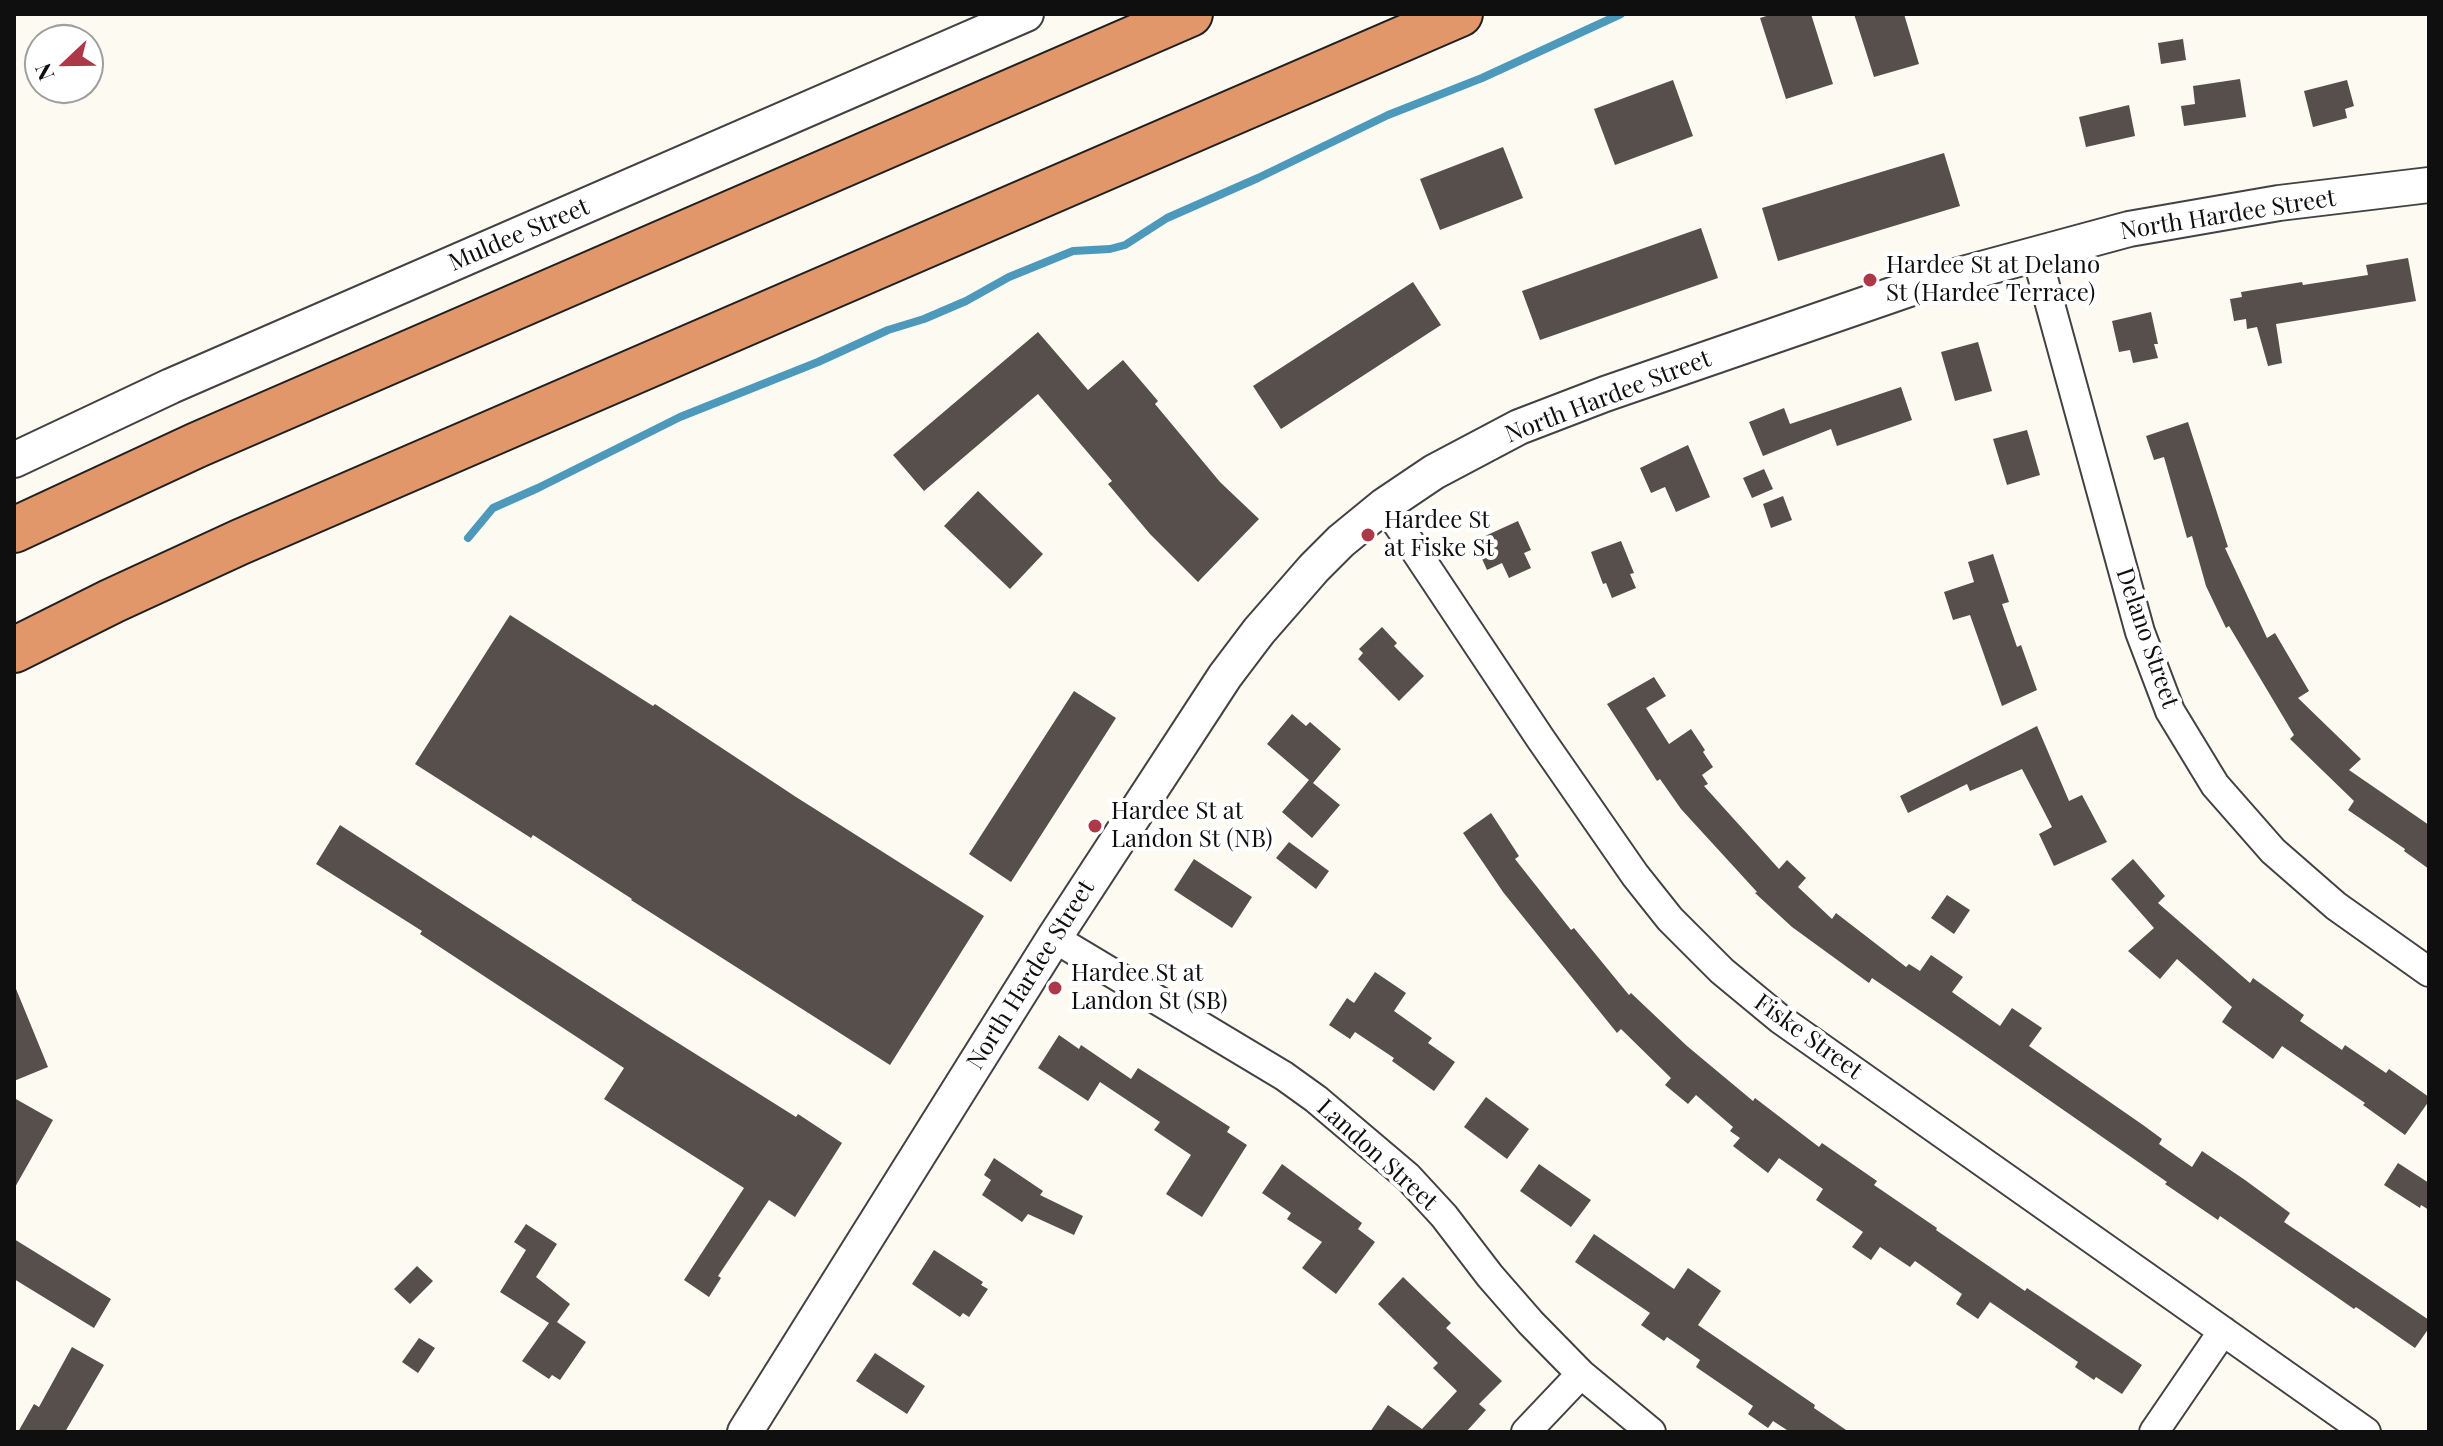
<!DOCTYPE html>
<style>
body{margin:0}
#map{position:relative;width:2443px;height:1446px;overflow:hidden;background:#fdfaf2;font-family:"Playfair Display",serif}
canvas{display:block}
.frame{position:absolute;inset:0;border:16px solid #0f0f0f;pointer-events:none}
.north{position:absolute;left:24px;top:24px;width:80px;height:80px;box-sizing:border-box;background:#fff;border:2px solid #9f9f9f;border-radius:50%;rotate:248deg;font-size:22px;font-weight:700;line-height:32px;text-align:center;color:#0f0f0f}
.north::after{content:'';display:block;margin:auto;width:28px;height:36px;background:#ad3848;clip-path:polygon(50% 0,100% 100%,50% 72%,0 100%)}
</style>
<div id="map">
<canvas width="2443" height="1446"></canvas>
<div class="frame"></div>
<div class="north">N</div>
</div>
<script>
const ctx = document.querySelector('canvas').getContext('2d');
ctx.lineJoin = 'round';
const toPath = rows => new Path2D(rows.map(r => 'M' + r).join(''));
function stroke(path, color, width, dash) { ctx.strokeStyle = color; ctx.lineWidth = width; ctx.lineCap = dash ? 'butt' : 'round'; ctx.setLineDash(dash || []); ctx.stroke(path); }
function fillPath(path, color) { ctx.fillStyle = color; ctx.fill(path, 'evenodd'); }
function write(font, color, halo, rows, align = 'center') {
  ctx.font = font + ' "Playfair Display",serif'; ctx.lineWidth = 8; ctx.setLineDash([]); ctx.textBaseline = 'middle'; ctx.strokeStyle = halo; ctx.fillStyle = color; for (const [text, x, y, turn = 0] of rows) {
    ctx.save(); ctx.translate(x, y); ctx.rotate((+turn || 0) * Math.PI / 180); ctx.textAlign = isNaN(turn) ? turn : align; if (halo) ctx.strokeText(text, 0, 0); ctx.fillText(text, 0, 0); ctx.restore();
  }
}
const stream = toPath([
 [468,538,493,508,538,488,680,417,818,362,888,330,924,319,966,301,1009,277,1073,251,1110,249,1125,245,1167,218,1258,178,1388,115,1482,78,1621,14]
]);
const building = toPath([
 [1773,14,1811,14,1833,84,1786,99,1760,18],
 [1854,14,1904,14,1919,64,1874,77],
 [2183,39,2186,60,2161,64,2158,43],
 [2240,79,2246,117,2184,126,2181,106,2195,104,2193,86],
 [1673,80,1693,136,1615,165,1594,109],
 [2347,80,2354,106,2345,109,2347,118,2313,127,2304,91],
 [2129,105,2135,136,2086,147,2079,117],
 [1503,147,1523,198,1440,230,1420,179],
 [1944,153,1960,206,1778,261,1762,208],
 [1701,228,1718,278,1540,340,1522,291],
 [2408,258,2416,301,2276,324,2282,363,2268,366,2257,327,2247,329,2246,319,2234,321,2230,299,2242,297,2241,292,2302,282,2303,285,2368,275,2366,265],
 [1413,282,1441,325,1281,429,1253,386],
 [2151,312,2158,344,2154,344,2158,358,2133,363,2130,350,2119,352,2112,321],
 [1038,332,1088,390,1123,360,1158,401,1155,404,1220,482,1259,519,1198,582,1150,534,1108,484,1112,481,1038,394,924,491,893,455],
 [1978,342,1992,391,1955,401,1941,352],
 [1901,387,1912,420,1837,446,1831,429,1763,456,1749,422,1784,408,1790,424],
 [2188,422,2228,547,2225,548,2267,638,2275,633,2309,691,2298,698,2361,759,2349,770,2429,825,2429,869,2404,851,2405,849,2348,810,2354,801,2290,739,2294,735,2229,626,2226,628,2206,586,2192,536,2187,538,2164,457,2154,460,2146,436],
 [2027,430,2040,475,2007,485,1993,439],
 [1688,445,1710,497,1676,512,1665,487,1651,493,1640,468],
 [1764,469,1773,489,1752,498,1743,478],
 [978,491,1043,554,1010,589,944,526],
 [1783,496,1792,520,1771,528,1763,504],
 [1518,521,1531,550,1524,553,1531,568,1509,578,1502,563,1487,570,1474,541],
 [1621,541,1634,573,1630,574,1636,588,1612,598,1606,583,1603,584,1591,552],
 [1993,554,2009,602,2002,604,2017,647,2021,645,2037,690,2002,706,1970,615,1953,620,1944,592,1974,582,1968,562],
 [510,615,653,706,655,704,796,797,984,916,890,1065,631,900,632,899,533,835,531,838,415,764],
 [1382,627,1397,643,1394,646,1424,676,1399,701,1358,659,1363,653,1359,649],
 [1654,677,1666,696,1646,708,1669,744,1691,729,1705,750,1703,752,1713,767,1702,775,1708,784,1704,786,1779,869,1787,860,1806,878,1798,887,1832,919,1836,913,1906,967,1909,964,1920,971,1931,955,1963,977,1952,992,2000,1026,2012,1008,2042,1028,2029,1046,2143,1125,2162,1139,2159,1144,2192,1167,2202,1151,2245,1180,2290,1213,2284,1222,2429,1320,2429,1328,2415,1348,2356,1307,2354,1309,2220,1216,2218,1220,2165,1184,2167,1182,1957,1036,1872,978,1869,983,1792,927,1755,893,1757,892,1681,809,1660,779,1657,781,1607,704],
 [1074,691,1116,718,1011,882,969,854],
 [1292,714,1306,726,1310,722,1341,749,1313,783,1340,805,1312,838,1282,812,1309,780,1267,744],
 [2037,726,2069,801,2082,795,2107,842,2054,866,2039,834,2052,827,2022,769,1970,791,1967,784,1908,813,1900,796],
 [1491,813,1519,856,1515,859,1571,930,1574,928,1629,995,1631,993,1687,1046,1753,1101,1755,1098,1819,1147,1822,1143,1877,1181,1874,1185,1937,1228,1936,1230,2025,1291,2027,1288,2142,1365,2122,1394,2096,1377,2094,1380,2075,1367,2078,1362,1990,1302,1978,1319,1956,1304,1962,1294,1915,1261,1910,1267,1880,1247,1871,1260,1852,1247,1863,1232,1816,1200,1823,1189,1779,1158,1768,1173,1733,1146,1740,1138,1730,1131,1733,1127,1696,1095,1688,1104,1665,1085,1671,1078,1621,1029,1617,1033,1503,892,1463,833],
 [340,825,651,1026,796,1117,798,1114,842,1143,795,1217,769,1200,718,1276,721,1278,709,1297,684,1280,744,1188,604,1099,624,1068,420,934,422,931,316,864],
 [1289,842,1329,871,1316,889,1276,858],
 [1194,859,1252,897,1232,928,1174,890],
 [2133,859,2165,896,2158,903,2250,983,2253,978,2304,1015,2300,1021,2342,1050,2345,1045,2386,1073,2389,1069,2429,1097,2429,1101,2405,1135,2363,1105,2365,1103,2282,1046,2273,1059,2222,1022,2232,1007,2177,959,2160,979,2128,951,2154,928,2111,879],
 [1947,895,1970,910,1954,934,1931,918],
 [1375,972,1406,993,1394,1011,1432,1038,1428,1043,1455,1062,1434,1091,1392,1061,1394,1058,1355,1032,1350,1039,1329,1025,1347,998,1354,1003],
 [14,984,48,1067,14,1081],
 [1059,1035,1079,1049,1081,1045,1131,1079,1138,1068,1230,1127,1227,1132,1247,1145,1202,1217,1166,1194,1191,1155,1154,1130,1160,1122,1100,1082,1088,1101,1038,1068],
 [1486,1097,1529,1129,1507,1159,1464,1127],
 [14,1098,53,1120,14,1189],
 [994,1158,1043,1191,1040,1195,1083,1216,1074,1235,1028,1214,1022,1222,982,1195,991,1180,984,1175],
 [2398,1163,2429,1183,2429,1210,2421,1205,2420,1208,2384,1185],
 [1282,1164,1362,1223,1358,1229,1375,1242,1336,1294,1302,1268,1322,1242,1287,1219,1291,1213,1262,1193],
 [1539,1164,1591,1200,1571,1227,1520,1191],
 [526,1224,557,1244,536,1277,570,1304,557,1322,586,1342,560,1380,552,1375,549,1379,522,1361,549,1323,500,1292,526,1250,514,1242],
 [1594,1234,1674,1289,1688,1268,1721,1291,1698,1325,1815,1405,1814,1408,1849,1432,1790,1432,1773,1421,1768,1428,1748,1414,1753,1406,1696,1367,1700,1360,1667,1337,1664,1341,1641,1325,1650,1313,1575,1262],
 [14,1239,111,1299,94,1328,14,1279],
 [934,1250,983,1282,981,1285,988,1289,969,1317,963,1313,960,1317,912,1284],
 [417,1266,433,1281,410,1304,394,1289],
 [1403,1277,1451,1323,1446,1328,1502,1381,1479,1404,1486,1410,1466,1432,1370,1432,1388,1405,1422,1429,1457,1391,1433,1368,1438,1363,1378,1304],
 [419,1338,435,1348,418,1373,402,1362],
 [72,1347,104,1365,65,1432,18,1432,34,1404,39,1407],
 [875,1353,925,1386,907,1414,856,1381]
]);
const minor = toPath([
 [2036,253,2140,632,2170,711,2215,785,2273,851,2336,906,2429,972],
 [1385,505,1540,738,1635,875,1670,919,1722,971,1780,1019,2366,1432],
 [1054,938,1284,1076,1316,1099,1408,1177,1444,1216,1490,1276,1531,1323,1581,1374,1651,1432],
 [1526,1432,1581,1374],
 [2154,1432,2223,1331]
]);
const tertiary = toPath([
 [14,460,171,386,1026,14],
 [745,1432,1054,938,1225,676,1259,631,1314,568,1341,541,1385,505,1434,472,1519,427,1605,394,1915,287,2129,229,2279,203,2429,185]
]);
const motorway = toPath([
 [14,530,197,445,1190,14],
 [14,650,112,601,240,542,1460,14]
]);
const markers = [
 [1870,280,8,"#ad3848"],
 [1368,535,8,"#ad3848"],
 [1095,826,8,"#ad3848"],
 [1055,988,8,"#ad3848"]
];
const streetNames = [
 ["North Hardee Street",2228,215,-9],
 ["Muldee Street",519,235,-23],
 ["North Hardee Street",1608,397,-21],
 ["Delano Street",2147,638,71],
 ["North Hardee Street",1031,975,-58],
 ["Fiske Street",1808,1037,36],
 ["Landon Street",1377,1155,42]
];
const poiNames = [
 ["Hardee St at Delano",1886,266],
 ["St (Hardee Terrace)",1886,294],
 ["Hardee St",1384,521],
 ["at Fiske St",1384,549],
 ["Hardee St at",1111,812],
 ["Landon St (NB)",1111,840],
 ["Hardee St at",1071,974],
 ["Landon St (SB)",1071,1002]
];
stroke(stream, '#4d99bc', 8);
fillPath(building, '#564f4c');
stroke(minor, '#424242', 32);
stroke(tertiary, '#424242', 38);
stroke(motorway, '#202020', 48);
stroke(minor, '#fff', 28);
stroke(tertiary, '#fff', 34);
stroke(motorway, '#e2976b', 44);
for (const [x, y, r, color] of markers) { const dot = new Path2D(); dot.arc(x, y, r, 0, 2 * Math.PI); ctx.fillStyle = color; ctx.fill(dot); stroke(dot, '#fff', 3); }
write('24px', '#0f0f0f', '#fff', streetNames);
write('24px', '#0f0f0f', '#fff', poiNames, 'left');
</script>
